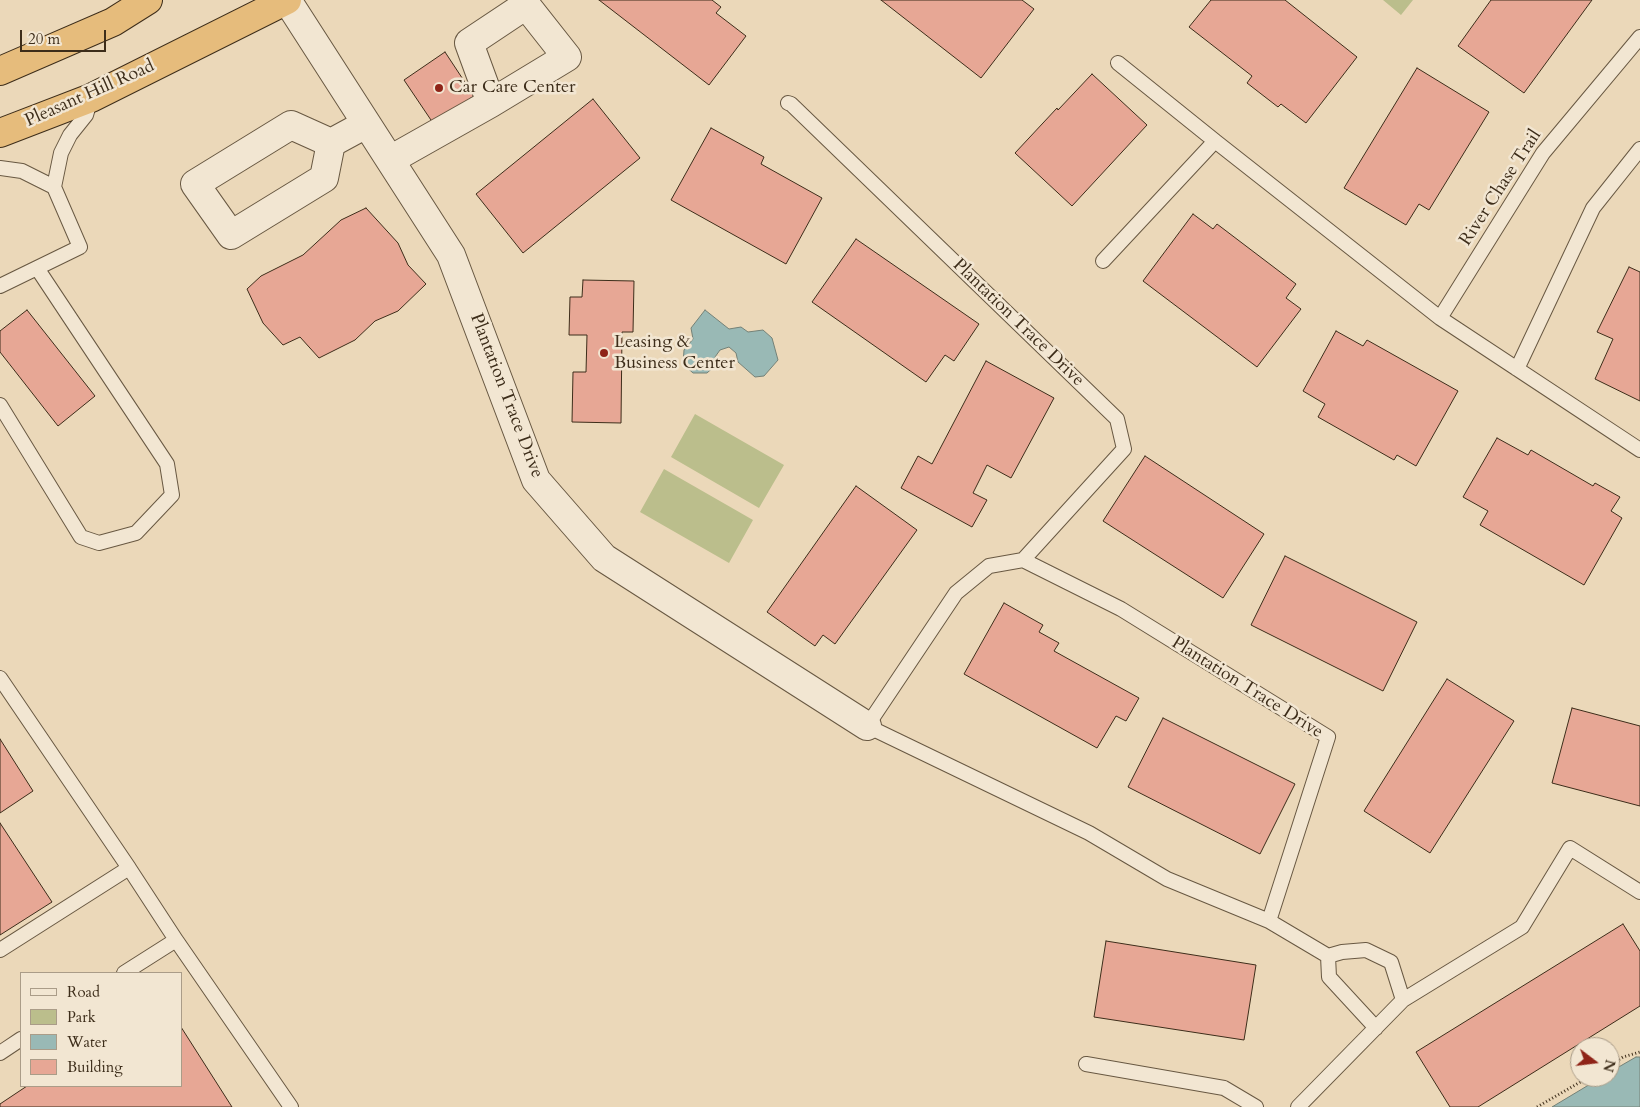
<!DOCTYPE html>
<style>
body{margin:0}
#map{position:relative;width:1640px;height:1107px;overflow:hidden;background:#ebd8b9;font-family:Cardo,serif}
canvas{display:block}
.legend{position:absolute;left:20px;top:972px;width:162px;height:115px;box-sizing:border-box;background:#f2e6d2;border:1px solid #aa9c88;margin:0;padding:6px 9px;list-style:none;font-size:15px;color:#3d2d1a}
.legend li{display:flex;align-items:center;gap:10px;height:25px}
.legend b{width:25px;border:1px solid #aa9c88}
.north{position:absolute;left:1570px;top:1037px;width:50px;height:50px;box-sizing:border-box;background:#f2e6d2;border:1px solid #aa9c88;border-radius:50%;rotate:105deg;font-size:14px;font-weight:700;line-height:20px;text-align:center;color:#3d2d1a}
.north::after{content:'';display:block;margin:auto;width:18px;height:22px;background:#8f2418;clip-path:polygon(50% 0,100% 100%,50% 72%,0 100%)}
.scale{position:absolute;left:20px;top:30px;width:86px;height:22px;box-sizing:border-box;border:2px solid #3d2d1a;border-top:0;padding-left:6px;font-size:15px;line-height:18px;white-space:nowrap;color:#3d2d1a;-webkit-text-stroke:4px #f2e6d2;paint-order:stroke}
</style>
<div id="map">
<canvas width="1640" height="1107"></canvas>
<ul class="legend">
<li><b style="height:6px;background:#f2e6d2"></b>Road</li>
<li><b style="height:14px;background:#bbbe8c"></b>Park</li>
<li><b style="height:14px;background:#99b9b5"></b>Water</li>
<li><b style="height:14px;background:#e7a795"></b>Building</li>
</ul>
<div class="north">N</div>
<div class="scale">20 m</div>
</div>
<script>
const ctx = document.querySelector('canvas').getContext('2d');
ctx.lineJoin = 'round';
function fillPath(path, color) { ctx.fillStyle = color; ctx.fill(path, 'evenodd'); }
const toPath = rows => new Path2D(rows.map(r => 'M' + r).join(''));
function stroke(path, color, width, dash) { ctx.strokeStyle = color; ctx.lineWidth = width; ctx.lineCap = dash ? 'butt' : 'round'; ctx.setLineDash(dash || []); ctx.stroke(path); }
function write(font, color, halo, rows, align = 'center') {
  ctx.font = font + ' Cardo,serif'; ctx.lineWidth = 5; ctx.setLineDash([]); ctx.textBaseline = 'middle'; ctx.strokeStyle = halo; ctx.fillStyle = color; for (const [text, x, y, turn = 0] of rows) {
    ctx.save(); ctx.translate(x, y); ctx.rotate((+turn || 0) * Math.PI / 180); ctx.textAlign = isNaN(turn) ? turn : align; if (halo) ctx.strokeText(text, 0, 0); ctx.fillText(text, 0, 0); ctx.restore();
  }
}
const green = toPath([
 [1383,0,1413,0,1401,15],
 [695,414,784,465,759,508,671,457],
 [664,469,753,520,729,563,640,512]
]);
const water = toPath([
 [705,310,729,329,741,327,748,332,763,330,772,338,778,360,764,376,755,377,738,362,736,353,729,347,720,350,715,357,717,364,707,373,693,373,683,364,684,350,693,339,691,328,705,310],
 [1636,1057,1640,1057,1640,1107,1552,1107,1602,1077,1610,1077,1610,1072,1636,1057]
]);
const building = toPath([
 [599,0,712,0,721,7,716,13,746,36,709,85,599,0],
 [881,0,1022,0,1034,9,981,78,881,0],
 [1211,0,1285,0,1357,57,1306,123,1281,104,1278,107,1247,83,1252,76,1189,27,1211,0],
 [1491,0,1592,0,1524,93,1458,46,1491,0],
 [445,52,474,96,433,123,404,80,445,52],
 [1417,68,1489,112,1429,210,1419,204,1406,225,1344,188,1417,68],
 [1092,74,1147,125,1072,206,1015,153,1057,108,1058,110,1092,74],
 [593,99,640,158,523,253,476,194,593,99],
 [711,128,764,157,761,164,822,198,786,264,671,200,711,128],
 [366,208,398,243,408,265,426,284,398,311,375,321,355,340,319,358,300,337,283,345,263,323,247,289,261,276,303,255,341,220,366,208],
 [1193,214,1213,229,1217,224,1296,284,1286,298,1301,309,1257,367,1143,281,1193,214],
 [856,239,979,324,954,361,945,355,926,382,812,302,856,239],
 [1629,267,1640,272,1640,401,1595,379,1613,339,1597,332,1629,267],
 [583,280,634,281,633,332,622,332,621,423,572,422,573,372,586,372,587,335,569,335,570,297,582,297,583,280],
 [27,310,95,396,58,426,0,352,0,331,27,310],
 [1336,331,1363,346,1367,340,1458,391,1416,466,1397,455,1394,460,1318,417,1325,404,1303,391,1336,331],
 [986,361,1054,398,1011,478,987,465,973,493,987,500,972,527,901,488,918,456,932,464,986,361],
 [1497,438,1528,455,1531,450,1593,486,1595,483,1620,497,1611,511,1622,518,1584,585,1480,525,1488,511,1463,497,1497,438],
 [1145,456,1264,534,1223,598,1103,521,1145,456],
 [856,486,917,530,835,644,823,635,815,646,767,612,856,486],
 [1285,556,1417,622,1383,691,1251,625,1285,556],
 [1004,603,1043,625,1039,632,1059,643,1054,651,1139,698,1126,721,1116,716,1097,748,964,674,1004,603],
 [1447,679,1514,721,1430,853,1364,811,1447,679],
 [1572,708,1640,726,1640,806,1552,783,1572,708],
 [1163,718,1295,784,1260,854,1128,787,1163,718],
 [0,739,33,791,0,813,0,739],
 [0,823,52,902,0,935,0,823],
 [1623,924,1640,951,1640,1006,1478,1107,1450,1107,1416,1052,1623,924],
 [1106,941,1256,965,1244,1040,1094,1017,1106,941],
 [181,1027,232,1107,0,1107,0,1104,27,1086,181,1086,181,1027]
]);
const path = toPath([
 [1610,1065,1623,1057,1640,1052],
 [1537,1107,1589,1077]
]);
const lane = toPath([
 [1118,63,1215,141],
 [788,103,791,104,1117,419,1124,449,1023,560,989,566,956,593,867,726,1089,833,1167,879,1269,921,1328,956,1342,952,1366,950,1391,962,1403,1000],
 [0,168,22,171,54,187,61,153,70,135,86,115,91,98],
 [1103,261,1215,141,1440,318,1543,153,1640,37],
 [0,286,80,247,54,187],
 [1440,318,1640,450],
 [1517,369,1593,208,1640,149],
 [0,405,81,537,99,543,136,533,172,495,167,464,37,268],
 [1023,560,1121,609,1328,737,1269,921],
 [0,678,129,868],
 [176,940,291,1107],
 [0,950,129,868,176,940,124,973],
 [1328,956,1329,977,1376,1028],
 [0,1053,21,1039],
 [1086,1064,1224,1088,1256,1107],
 [1298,1107,1403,1000,1522,927,1570,848,1640,892]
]);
const street = toPath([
 [287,0,451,255,536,480,604,558,867,726],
 [331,143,324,178,231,235,195,184,291,125,331,143,366,124],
 [390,160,491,103,567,57,526,5,469,43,491,103]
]);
const highway = toPath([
 [0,71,113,22,148,0],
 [0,133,91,98,287,0]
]);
const markers = [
 [439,88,5,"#8f2418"],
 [604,353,5,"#8f2418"]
];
const poiNames = [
 ["Car Care Center",449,88],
 ["Leasing &",614,343],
 ["Business Center",614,364]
];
const streetNames = [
 ["Pleasant Hill Road",90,94,-24],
 ["River Chase Trail",1501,188,-57],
 ["Plantation Trace Drive",1018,323,44],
 ["Plantation Trace Drive",506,396,69],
 ["Plantation Trace Drive",1247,688,32]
];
fillPath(green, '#bbbe8c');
fillPath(water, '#99b9b5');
stroke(water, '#748177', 1);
fillPath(building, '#e7a795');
stroke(building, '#3d2d1a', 1);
stroke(lane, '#685842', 16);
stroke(street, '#685842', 30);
stroke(highway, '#3d2d1a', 30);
stroke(path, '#3d2d1a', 3, [1, 2.5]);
stroke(lane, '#f2e6d2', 14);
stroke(street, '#f2e6d2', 28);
stroke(highway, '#e6bc7c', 28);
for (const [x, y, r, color] of markers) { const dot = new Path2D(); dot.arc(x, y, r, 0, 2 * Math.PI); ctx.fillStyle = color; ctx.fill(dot); stroke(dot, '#f2e6d2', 2); }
write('18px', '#3d2d1a', '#f2e6d2', poiNames, 'left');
write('18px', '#3d2d1a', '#f2e6d2', streetNames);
</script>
